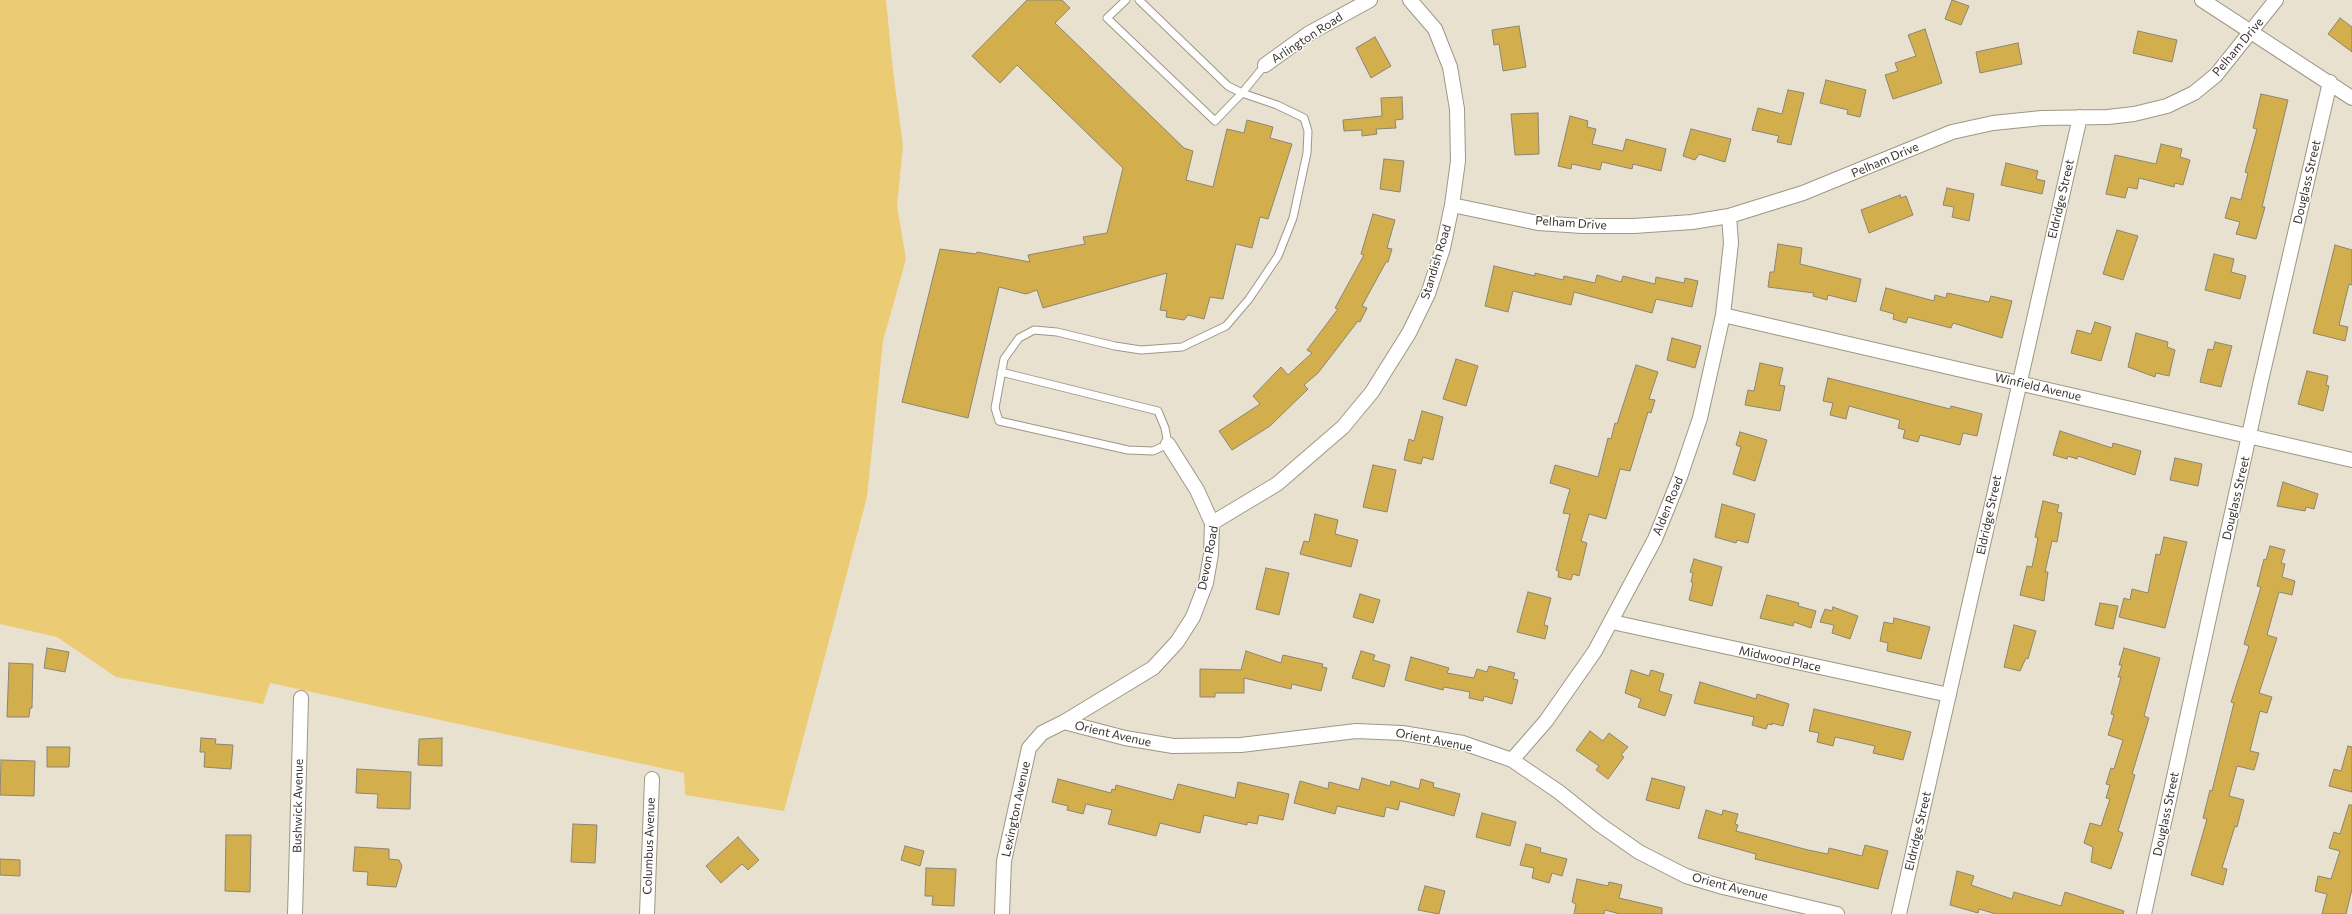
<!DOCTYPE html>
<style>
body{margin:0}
canvas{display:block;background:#e9e1cf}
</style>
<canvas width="2352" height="914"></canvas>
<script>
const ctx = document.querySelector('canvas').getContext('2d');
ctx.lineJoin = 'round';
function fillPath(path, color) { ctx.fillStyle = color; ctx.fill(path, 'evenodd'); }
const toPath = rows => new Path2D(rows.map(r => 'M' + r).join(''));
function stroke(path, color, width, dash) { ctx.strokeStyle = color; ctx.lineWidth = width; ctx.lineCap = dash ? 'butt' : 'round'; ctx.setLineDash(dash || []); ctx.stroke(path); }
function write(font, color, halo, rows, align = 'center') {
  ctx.font = font + ' Commissioner,sans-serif'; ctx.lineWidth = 3; ctx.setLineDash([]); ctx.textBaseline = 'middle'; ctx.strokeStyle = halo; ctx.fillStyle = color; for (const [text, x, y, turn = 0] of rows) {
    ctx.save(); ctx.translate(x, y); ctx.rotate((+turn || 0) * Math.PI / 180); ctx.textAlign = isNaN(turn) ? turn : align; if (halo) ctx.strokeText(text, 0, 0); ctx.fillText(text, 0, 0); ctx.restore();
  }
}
const green = toPath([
 [0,0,886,0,893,71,903,146,897,206,906,259,883,341,867,497,784,811,685,795,684,773,270,683,263,704,116,677,57,637,0,624]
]);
const building = toPath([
 [1027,0,1062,0,1070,8,1055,23,1184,148,1193,151,1186,180,1213,187,1227,129,1244,133,1247,120,1273,127,1270,138,1292,144,1268,219,1260,217,1252,248,1236,244,1223,299,1210,297,1204,319,1188,315,1184,320,1166,317,1167,311,1160,310,1167,273,1043,308,1037,290,1026,294,999,287,968,418,902,402,940,249,976,254,977,252,1030,262,1028,255,1085,244,1083,237,1107,233,1123,168,1017,65,1000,83,972,56,1027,0],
 [1952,0,1969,6,1961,25,1945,19,1952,0],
 [2340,18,2352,27,2352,52,2328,34,2340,18],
 [1519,26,1526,67,1503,71,1499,44,1494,45,1492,30,1519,26],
 [1925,29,1942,83,1893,99,1885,75,1898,71,1895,63,1916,56,1908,35,1925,29],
 [2138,31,2177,40,2172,62,2133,53,2138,31],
 [1375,37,1391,66,1371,78,1356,48,1375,37],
 [2018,43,2022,64,1980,73,1976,52,2018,43],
 [1826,80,1866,90,1860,117,1847,114,1848,110,1820,103,1826,80],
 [1788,90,1804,93,1791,145,1777,142,1779,136,1752,130,1758,108,1782,114,1788,90],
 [2261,94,2288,100,2262,207,2265,207,2256,239,2236,234,2240,222,2225,218,2231,197,2241,200,2248,173,2245,172,2257,129,2253,128,2261,94],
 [1402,97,1403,119,1395,120,1396,128,1376,129,1377,134,1362,136,1362,130,1344,131,1343,120,1382,116,1381,98,1402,97],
 [1538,113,1539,154,1515,155,1511,114,1538,113],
 [1570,116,1588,121,1587,127,1596,129,1592,144,1623,151,1626,139,1666,149,1661,171,1633,164,1632,169,1602,162,1600,170,1572,164,1571,169,1558,166,1570,116],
 [1691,129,1731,139,1725,162,1699,154,1695,160,1683,156,1691,129],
 [2161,144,2182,149,2180,157,2190,160,2183,185,2175,183,2174,187,2139,178,2137,189,2128,187,2125,198,2106,194,2115,155,2156,164,2161,144],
 [1384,159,1404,161,1400,192,1380,189,1384,159],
 [2006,163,2038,171,2036,179,2045,181,2042,194,2001,185,2006,163],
 [1947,188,1974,194,1969,221,1952,217,1954,207,1943,205,1947,188],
 [1900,195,1901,198,1906,196,1913,215,1869,233,1861,210,1900,195],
 [1373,214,1395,220,1387,248,1392,249,1388,262,1386,262,1362,306,1367,308,1360,322,1358,321,1318,373,1304,385,1308,389,1270,426,1232,450,1219,431,1260,404,1253,396,1281,367,1288,375,1312,353,1307,350,1338,309,1335,308,1364,255,1361,254,1373,214],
 [2117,230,2138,236,2123,280,2103,274,2117,230],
 [1778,244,1802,248,1800,264,1861,279,1856,302,1828,295,1827,300,1813,296,1814,293,1768,287,1770,272,1774,272,1778,244],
 [2335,245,2352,250,2352,285,2349,284,2339,325,2348,327,2345,341,2313,333,2335,245],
 [2214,254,2234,259,2231,272,2246,276,2240,299,2205,290,2214,254],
 [1494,266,1535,276,1535,273,1563,280,1564,276,1595,283,1597,275,1621,282,1623,276,1655,284,1656,277,1684,283,1685,278,1698,281,1692,307,1656,299,1652,313,1574,292,1571,305,1513,291,1508,312,1485,306,1494,266],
 [1886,288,1934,301,1935,295,1946,298,1947,293,1989,302,1991,296,2012,301,2002,338,1953,323,1951,328,1908,317,1906,323,1893,319,1894,314,1880,310,1886,288],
 [2095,322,2111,327,2101,361,2071,353,2077,330,2091,334,2095,322],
 [2136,333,2168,342,2167,347,2175,350,2169,376,2156,373,2155,377,2128,367,2136,333],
 [1672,338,1701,346,1695,368,1667,360,1672,338],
 [2215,342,2232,346,2221,387,2200,382,2208,349,2213,350,2215,342],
 [1456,359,1478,366,1466,406,1443,399,1456,359],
 [1760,363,1783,368,1779,385,1785,386,1780,411,1745,405,1748,390,1754,391,1760,363],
 [1636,365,1658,372,1649,399,1655,400,1651,413,1648,412,1630,471,1620,469,1606,519,1589,514,1581,541,1587,543,1579,576,1573,574,1571,580,1558,577,1559,571,1556,570,1570,514,1563,513,1570,489,1550,483,1555,465,1598,477,1608,438,1611,439,1615,423,1617,424,1636,365],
 [2307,371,2328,376,2326,385,2329,386,2323,411,2298,404,2307,371],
 [1828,378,1950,409,1951,406,1982,414,1977,436,1963,433,1960,445,1920,435,1918,442,1903,438,1905,430,1898,428,1900,420,1849,406,1846,419,1830,415,1833,403,1823,401,1828,378],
 [1422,411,1443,417,1433,460,1423,457,1421,464,1404,460,1409,439,1414,441,1422,411],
 [2060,431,2112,448,2113,443,2141,451,2135,475,2078,456,2077,459,2068,456,2067,459,2053,455,2060,431],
 [1740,432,1767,440,1755,481,1733,474,1741,447,1736,445,1740,432],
 [2175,458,2202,464,2198,486,2170,480,2175,458],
 [1373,465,1396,470,1387,512,1363,507,1373,465],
 [2283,482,2318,494,2314,509,2306,507,2305,511,2277,506,2283,482],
 [2043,501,2059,505,2057,512,2062,513,2057,542,2052,541,2045,572,2048,572,2044,601,2020,595,2027,566,2032,567,2038,538,2035,537,2043,501],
 [1722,504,1755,514,1748,543,1737,540,1736,543,1715,537,1722,504],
 [1315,514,1338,520,1335,534,1358,540,1351,567,1300,554,1304,541,1309,542,1315,514],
 [2164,537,2187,542,2165,628,2119,617,2124,598,2130,600,2132,589,2148,593,2156,554,2160,555,2164,537],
 [2270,546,2285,550,2281,563,2285,564,2282,577,2295,581,2292,595,2279,592,2267,635,2277,638,2259,693,2272,697,2267,713,2260,711,2250,751,2259,753,2254,770,2237,766,2229,796,2244,800,2237,827,2235,826,2222,868,2227,869,2223,885,2191,875,2207,819,2203,818,2210,790,2212,791,2234,703,2231,702,2249,646,2244,644,2261,587,2257,586,2264,559,2266,560,2270,546],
 [1694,559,1722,567,1712,606,1689,600,1693,583,1691,582,1693,573,1690,572,1694,559],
 [1266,568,1289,573,1279,615,1256,609,1266,568],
 [1528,592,1551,598,1544,625,1548,626,1545,639,1517,632,1528,592],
 [1360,594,1380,600,1373,623,1353,617,1360,594],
 [1767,595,1799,603,1798,606,1816,611,1811,628,1794,622,1793,626,1760,618,1767,595],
 [2100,603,2118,606,2113,629,2095,625,2100,603],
 [1833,607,1858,616,1850,639,1832,633,1834,625,1820,622,1825,609,1832,611,1833,607],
 [1894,618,1930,627,1921,659,1887,651,1888,643,1880,641,1884,622,1893,624,1894,618],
 [2014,625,2036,631,2028,659,2026,658,2020,671,2004,667,2014,625],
 [47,648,69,652,65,672,44,668,47,648],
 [2124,648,2160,658,2144,716,2149,718,2132,774,2135,775,2118,831,2123,833,2111,869,2091,862,2093,847,2084,843,2090,823,2101,826,2110,799,2106,798,2110,785,2106,784,2111,768,2114,769,2123,740,2108,735,2114,715,2111,714,2121,677,2118,677,2122,665,2119,665,2124,648],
 [1246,651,1281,663,1283,655,1323,664,1322,667,1327,668,1321,691,1292,684,1291,689,1244,678,1244,693,1215,693,1215,697,1200,697,1200,669,1241,670,1246,651],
 [1361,651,1375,655,1373,660,1390,665,1384,687,1352,678,1361,651],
 [1411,657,1449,668,1447,673,1474,678,1477,669,1487,672,1489,666,1515,673,1513,679,1518,680,1512,704,1484,696,1483,701,1469,698,1470,692,1444,687,1443,690,1405,680,1411,657],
 [9,663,33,664,32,708,30,708,29,717,7,717,9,663],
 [1631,670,1649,676,1651,670,1664,674,1659,691,1672,695,1665,716,1638,707,1641,699,1625,693,1631,670],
 [1700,682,1756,699,1757,694,1789,704,1783,726,1772,723,1772,725,1768,724,1766,729,1752,725,1754,717,1694,703,1700,682],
 [1814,709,1911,732,1903,760,1873,753,1875,746,1849,740,1835,737,1833,746,1817,742,1819,733,1809,731,1814,709],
 [1590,731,1603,741,1609,733,1628,747,1621,755,1624,757,1608,779,1596,770,1599,766,1576,750,1590,731],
 [201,738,216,739,215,744,233,745,231,769,204,767,205,752,200,752,201,738],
 [442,738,442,766,418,765,419,739,442,738],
 [2348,746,2352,747,2352,792,2329,786,2334,769,2341,771,2348,746],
 [47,747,70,747,69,767,47,767,47,747],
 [1,760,35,761,34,796,0,795,1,760],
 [357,769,411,772,410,809,377,808,378,794,356,793,357,769],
 [1362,778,1390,786,1391,781,1419,789,1421,779,1434,783,1433,787,1460,794,1454,816,1400,801,1398,810,1386,807,1384,817,1337,806,1335,814,1294,803,1300,781,1328,789,1329,782,1359,790,1362,778],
 [1652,778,1685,787,1679,809,1646,800,1652,778],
 [1058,779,1111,793,1112,789,1115,790,1116,785,1173,800,1178,784,1235,798,1238,782,1289,794,1283,820,1259,815,1257,824,1247,822,1247,825,1204,815,1200,833,1160,823,1156,836,1108,824,1112,810,1086,804,1083,814,1067,810,1068,806,1052,802,1058,779],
 [2349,805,2352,805,2352,889,2346,914,2322,914,2327,894,2315,891,2318,876,2331,879,2340,851,2329,848,2334,832,2340,834,2349,805],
 [1706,810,1722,815,1723,810,1738,814,1735,824,1738,825,1736,831,1808,850,1828,854,1829,848,1862,856,1865,845,1888,851,1878,889,1755,859,1756,854,1698,838,1706,810],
 [1482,813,1516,822,1510,846,1476,837,1482,813],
 [573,824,597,825,595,863,571,862,573,824],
 [226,835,251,835,250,892,225,891,226,835],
 [738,837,759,860,748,870,742,864,721,883,706,866,738,837],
 [1526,844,1541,848,1540,852,1567,859,1562,876,1552,873,1549,883,1532,878,1534,868,1520,865,1526,844],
 [905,846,924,851,920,866,901,860,905,846],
 [355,847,389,849,389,859,399,860,402,866,396,887,367,885,368,872,353,871,355,847],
 [0,859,20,860,20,876,0,875,0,859],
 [926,868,956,869,954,906,932,905,933,896,925,896,926,868],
 [1957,871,1974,876,1971,885,2012,899,2014,892,2061,906,2065,892,2124,911,2123,914,1996,914,1979,909,1978,913,1950,905,1957,871],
 [1577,879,1608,886,1609,882,1622,885,1619,898,1662,908,1662,914,1620,914,1605,910,1604,914,1574,914,1576,904,1572,902,1577,879],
 [1425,886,1445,891,1439,914,1418,910,1425,886]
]);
const lane = toPath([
 [1126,0,1107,18,1215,121,1242,93,1228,86,1139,0],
 [1001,372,1158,411,1165,428,1168,444,1153,451,1128,450,999,421,995,408,1004,359,1019,338,1034,330,1057,332,1115,346,1141,350,1182,347,1226,326,1249,299,1278,256,1293,218,1307,153,1308,131,1304,118,1277,105,1242,93,1265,65]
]);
const street = toPath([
 [2202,0,2352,98],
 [1265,65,1308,34,1370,0],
 [1452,205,1538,223,1582,226,1634,226,1692,222,1729,216,1803,193,1952,132,1993,123,2042,118,2108,117,2134,114,2167,106,2194,93,2216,75,2276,0],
 [1723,315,2352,460],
 [1168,444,1197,490,1212,523],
 [1612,622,1949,695],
 [1064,722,1125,738,1173,746,1241,745,1356,731,1402,733,1463,743,1512,760,1559,792,1599,824,1639,852,1686,876,1723,887,1837,914],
 [1512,760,1546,721,1595,651,1655,539,1680,477,1700,418,1723,315,1731,243,1729,216],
 [295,914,301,698],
 [647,914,652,779],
 [1002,914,1004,861,1029,748,1042,733,1064,722,1153,668,1177,642,1193,617,1206,583,1211,554,1212,523,1277,484,1343,427,1372,392,1409,333,1428,294,1443,248,1452,205,1458,161,1457,109,1450,67,1435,29,1410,0],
 [1899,914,2080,117],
 [2144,914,2260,385,2330,82]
]);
const streetNames = [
 ["Arlington Road",1307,38,-33],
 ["Pelham Drive",2238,47,-50],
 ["Pelham Drive",1885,160,-23],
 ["Douglass Street",2307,182,-77],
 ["Eldridge Street",2061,199,-77],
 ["Pelham Drive",1571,223,4],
 ["Standish Road",1436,262,-73],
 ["Winfield Avenue",2038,387,13],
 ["Douglass Street",2236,498,-77],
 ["Alden Road",1668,506,-68],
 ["Eldridge Street",1989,515,-78],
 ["Devon Road",1208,558,-79],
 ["Midwood Place",1780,659,12],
 ["Orient Avenue",1113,734,13],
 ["Orient Avenue",1434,740,11],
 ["Bushwick Avenue",298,806,-89],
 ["Lexington Avenue",1016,809,-78],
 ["Douglass Street",2166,814,-78],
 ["Eldridge Street",1918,831,-77],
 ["Columbus Avenue",649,846,-88],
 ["Orient Avenue",1730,887,15]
];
fillPath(green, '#eccb75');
fillPath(building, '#d2ae4d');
stroke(building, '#8c8574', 1);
stroke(lane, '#9e9786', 9);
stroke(street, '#9e9786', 16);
stroke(lane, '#fff', 7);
stroke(street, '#fff', 14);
write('12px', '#37342d', '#fff', streetNames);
</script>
